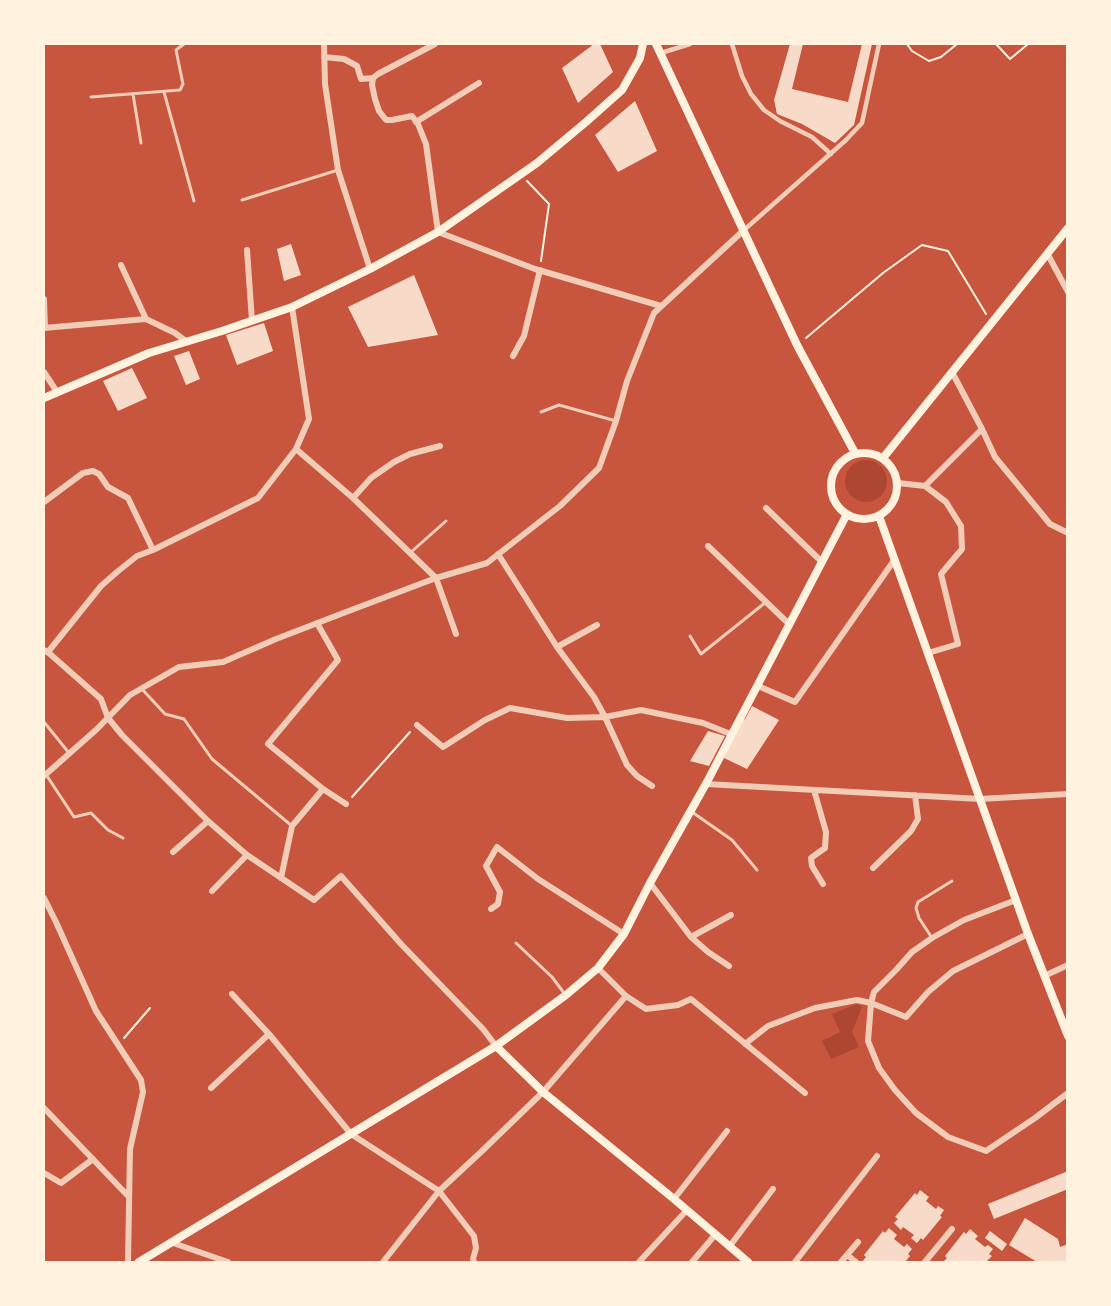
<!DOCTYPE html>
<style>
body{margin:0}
#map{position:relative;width:1111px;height:1306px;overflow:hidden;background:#c8553d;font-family:"Asap Condensed",sans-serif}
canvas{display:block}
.frame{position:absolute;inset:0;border:45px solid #fff3e0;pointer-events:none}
</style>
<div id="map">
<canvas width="1111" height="1306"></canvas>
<div class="frame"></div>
</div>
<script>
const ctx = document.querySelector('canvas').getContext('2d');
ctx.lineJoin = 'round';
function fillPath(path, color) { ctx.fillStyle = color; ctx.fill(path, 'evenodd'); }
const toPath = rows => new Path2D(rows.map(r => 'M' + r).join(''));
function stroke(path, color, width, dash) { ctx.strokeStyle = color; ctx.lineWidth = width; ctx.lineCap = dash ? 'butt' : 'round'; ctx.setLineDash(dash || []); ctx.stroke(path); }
const green = toPath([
 '845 481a21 21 0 1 1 42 0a21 21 0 1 1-42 0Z',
 [857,1004,862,1007,852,1032,859,1047,831,1059,822,1041,840,1032,832,1014]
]);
const building = toPath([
 [594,44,600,44,613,72,578,103,562,68],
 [790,44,803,44,792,89,848,102,862,44,872,44,854,125,835,143,802,124,777,114,774,100],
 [635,101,657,151,618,172,595,135],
 [291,244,301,275,284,281,277,249],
 [414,275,438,335,368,347,348,307],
 [264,323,273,351,237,365,226,335],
 [189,351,200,379,186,385,174,356],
 [132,368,147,398,118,411,103,381],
 [752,706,779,720,747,769,724,758,739,723,745,719],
 [708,731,725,736,709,766,690,761],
 [1068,1171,1068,1189,994,1219,988,1204],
 [920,1190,929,1197,926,1201,936,1209,938,1206,944,1210,940,1216,942,1217,923,1240,921,1238,917,1243,911,1238,914,1235,903,1227,901,1230,894,1223,898,1219,895,1217,915,1193,917,1195],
 [1025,1218,1058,1239,1060,1247,1068,1244,1068,1262,1037,1262,1009,1245],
 [889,1228,897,1235,894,1239,904,1247,907,1244,912,1249,908,1254,910,1256,905,1262,862,1262,866,1257,864,1255,883,1231,885,1233],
 [970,1229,978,1236,975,1239,985,1247,988,1245,993,1249,989,1254,992,1256,986,1262,943,1262,947,1258,945,1256,964,1232,966,1234],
 [990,1231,1007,1244,1002,1251,985,1238]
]);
const path = toPath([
 [907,44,912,51,929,61,941,57,957,44],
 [996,44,1010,59,1028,44],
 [527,181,549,204,541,261],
 [806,338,883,273,922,245,948,251,986,314],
 [352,797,410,732],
 [124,1038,150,1008]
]);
const service = toPath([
 [164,92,194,201],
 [133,94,141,143],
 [91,97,180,90,183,84,176,50,184,44],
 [242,200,338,170],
 [541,412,559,405,616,421],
 [410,553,446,521],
 [690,636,701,654,766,602],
 [141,688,165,714,184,719,212,759,292,826],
 [44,722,69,753],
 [47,776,74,817,91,813,108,830,123,838],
 [692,812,732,840,757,870],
 [932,938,919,918,916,908,918,902,952,881],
 [516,943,552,977,564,993]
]);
const pedestrian = toPath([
 [732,44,742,76,751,94,764,110,780,121,812,137,831,154],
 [661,53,690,44],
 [744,230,846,140,862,123,879,44]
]);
const minor = toPath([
 [324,44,325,84,338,170,370,269],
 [324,57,344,59,357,66,361,79,373,78],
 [373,78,372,85,375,99,379,111,386,120,392,120,412,116,418,124,426,144,438,232,535,269,661,306],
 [373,78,378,74,435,44],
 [416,122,479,83],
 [247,250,252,321],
 [1047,253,1068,292],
 [121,265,146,319],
 [44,299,45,328],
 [44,328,146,319,175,333,187,342],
 [513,356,524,336,540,270],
 [44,372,57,392],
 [982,429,995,457,1050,524,1068,533],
 [296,449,353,498,436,578,456,634],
 [898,483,925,486],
 [925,486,946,502,961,526,962,549,941,574,958,644,928,653],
 [925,486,982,429,952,372],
 [353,498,371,478,394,462,410,454,440,446],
 [44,502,83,473,93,471,99,474,108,487,128,498,153,550],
 [766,508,822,562],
 [708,546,790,625],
 [498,554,557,647,594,697,605,717,627,765,637,776,652,786],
 [317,623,338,660,268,744,323,789,346,804],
 [557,647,597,625],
 [44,650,50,654,101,699,108,718,122,735,208,821,247,855,314,900,341,876,401,944,483,1029,496,1046],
 [48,652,101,586,117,572,137,556,153,550,258,498,296,449,309,419,292,307],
 [758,686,795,702,895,559],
 [417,725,443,747,485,720,510,708,567,718,605,717,641,710,703,723,733,735],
 [44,776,97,729,130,695,179,667,223,662,276,639,346,612,436,578,487,563,542,520,560,506,599,468,616,421,627,381,654,313,744,230],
 [706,784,980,799,1068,794],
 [814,790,826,832,825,848,811,858,812,866,823,884],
 [173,852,208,821],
 [873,868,911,831,918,819,915,795],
 [281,878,292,826,323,789],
 [650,883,691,937],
 [212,891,247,855],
 [44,898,56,922,96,1011,141,1080,143,1092,130,1149,128,1262],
 [1016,900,964,920,932,938,912,952,896,970,874,992,871,1003,868,1041,879,1068,895,1090,916,1113,948,1137,986,1151,1035,1118,1068,1093],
 [491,909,498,904,500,892,486,866,497,847,538,879,624,934],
 [729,966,708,952,691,937,731,915],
 [598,968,626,996,646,1009,678,1005,691,999,805,1093],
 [1044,976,1068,965],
 [232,994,269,1034,351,1134,439,1191,474,1236,476,1248,473,1259,474,1262],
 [745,1044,768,1026,815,1008,857,1000,871,1003,906,1017,928,992,953,971,1028,934],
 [211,1088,269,1034],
 [44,1108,129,1197],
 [44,1173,61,1183,93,1159],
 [674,1199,727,1131],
 [173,1243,228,1262],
 [729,1247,773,1189],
 [847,1255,856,1262],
 [383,1262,439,1191,481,1152,543,1092,626,996],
 [639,1262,687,1210],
 [692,1262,715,1235],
 [795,1262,877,1156],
 [841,1262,858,1242],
 [925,1262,952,1229]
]);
const secondary = toPath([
 [656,44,797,345,855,453],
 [44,398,149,353,222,331,292,307,370,269,438,232,537,163,586,122,622,90,640,58,643,44],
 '831 486a33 33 0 1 1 66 0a33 33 0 1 1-66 0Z',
 [883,458,1068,228],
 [879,516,1028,934,1068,1036],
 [496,1046,543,1092,674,1199,748,1262],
 [139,1262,496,1046,566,995,598,968,624,934,650,883,707,782,847,514]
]);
fillPath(green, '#ae4732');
fillPath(building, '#f7dbc8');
stroke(path, '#fff3e0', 2);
stroke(service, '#f1ccb7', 3);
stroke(pedestrian, '#f1ccb7', 4.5);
stroke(minor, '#f1ccb7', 6);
stroke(secondary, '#fff3e0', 8);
</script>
